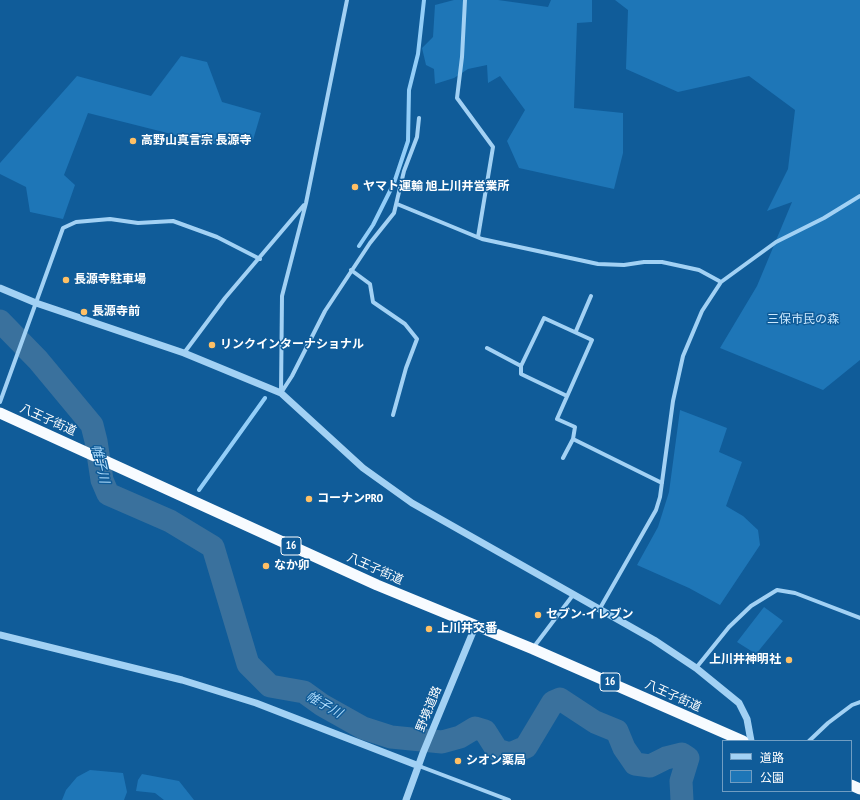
<!DOCTYPE html>
<meta charset="utf-8">
<style>
body{margin:0}
#map{position:relative;width:860px;height:800px;overflow:hidden;background:#105c99;font-family:"PT Sans Narrow","Noto Sans JP",sans-serif}
canvas{display:block}
.legend{position:absolute;left:722px;top:740px;width:130px;height:52px;box-sizing:border-box;background:#105c99;border:1px solid #709dc2;margin:0;padding:5px 7px;list-style:none;font-size:12px;color:#fff}
.legend li{display:flex;align-items:center;gap:8px;height:20px}
.legend b{width:20px;border:1px solid #709dc2}
</style>
<div id="map">
<canvas width="860" height="800"></canvas>
<ul class="legend">
<li><b style="height:5px;background:#a2d1f4"></b>道路</li>
<li><b style="height:11px;background:#1e76b7"></b>公園</li>
</ul>
</div>
<script>
const ctx = document.querySelector('canvas').getContext('2d');
ctx.lineJoin = 'round';
function fillPath(path, color) { ctx.fillStyle = color; ctx.fill(path, 'evenodd'); }
const toPath = rows => new Path2D(rows.map(r => 'M' + r).join(''));
function stroke(path, color, width, dash) { ctx.strokeStyle = color; ctx.lineWidth = width; ctx.lineCap = dash ? 'butt' : 'round'; ctx.setLineDash(dash || []); ctx.stroke(path); }
function write(font, color, halo, rows, align = 'center') {
  ctx.font = font + ' "PT Sans Narrow","Noto Sans JP",sans-serif'; ctx.lineWidth = 3; ctx.setLineDash([]); ctx.textBaseline = 'middle'; ctx.strokeStyle = halo; ctx.fillStyle = color; for (const [text, x, y, turn = 0] of rows) {
    ctx.save(); ctx.translate(x, y); ctx.rotate((+turn || 0) * Math.PI / 180); ctx.textAlign = isNaN(turn) ? turn : align; if (halo) ctx.strokeText(text, 0, 0); ctx.fillText(text, 0, 0); ctx.restore();
  }
}
const green = toPath([
 [454,0,498,0,548,7,551,0,592,0,592,22,577,23,574,108,623,113,623,153,614,189,519,168,507,141,525,110,500,76,488,83,487,65,468,69,454,78,435,84,434,69,426,65,422,48,433,37,435,5],
 [615,0,860,0,860,360,823,390,720,348,757,286,792,202,767,211,788,169,795,110,749,76,678,92,626,69,628,10],
 [181,56,207,62,222,102,261,113,253,140,211,144,88,113,64,175,75,185,63,219,30,212,26,187,0,174,0,163,77,76,151,96],
 [680,410,727,428,719,452,742,462,726,506,743,516,758,530,760,545,720,605,689,588,637,565,658,527,669,492],
 [764,607,783,621,756,654,737,642],
 [90,770,123,773,127,792,124,800,62,800,66,790,77,777],
 [142,774,179,781,194,800,164,800,155,793,136,791,138,780]
]);
const stream = toPath([
 [359,246,373,225,394,183,408,141,409,90,418,54,424,0],
 [34,366,38,360],
 [199,490,265,398]
]);
const river = toPath([
 [0,321,38,360,92,425,96,441,102,480,108,494,170,521,213,547,248,664,270,686,304,692,322,705,363,728,391,737,442,742,460,737,475,728,485,731,497,750,510,754,526,747,553,702,560,699,595,722,617,731,624,748,635,764,650,766,666,758,682,754,688,758,681,781,682,800]
]);
const minor = toPath([
 [465,0,462,57,457,98,493,147,478,237],
 [397,204,482,239,598,264,624,265,644,262,662,262,699,270,721,282],
 [351,270,370,284,373,302,405,324,417,339,406,368,393,415],
 [576,331,591,296],
 [487,348,521,366,521,374,567,396],
 [184,353,225,298,304,205],
 [521,366,544,318,592,340,557,419,575,427,573,439,563,458],
 [281,393,282,296,306,203,347,0],
 [281,393,292,376,325,311,370,243,394,213,404,171,417,137,419,118],
 [0,402,63,228,76,222,110,219,138,223,173,221,217,237,260,259],
 [573,439,662,483],
 [599,610,656,510,660,497,673,401,683,356,702,311,721,282,776,242,824,218,860,196],
 [533,648,573,595],
 [696,668,729,627,751,606,777,590,795,593,860,618],
 [809,741,828,723,852,705,860,702],
 [419,766,509,800]
]);
const tertiary = toPath([
 [0,288,36,303,184,353,281,393,363,468,412,503,654,640,696,668,739,703,747,719,751,741],
 [0,635,182,680,256,703,419,766],
 [406,800,423,753,475,627]
]);
const trunk = toPath([
 [0,413,377,585,533,649,743,741],
 [851,785,860,789]
]);
const markers = [
 [133,141,4,"#ffc065"],
 [355,187,4,"#ffc065"],
 [66,280,4,"#ffc065"],
 [84,312,4,"#ffc065"],
 [212,345,4,"#ffc065"],
 [309,499,4,"#ffc065"],
 [266,566,4,"#ffc065"],
 [538,615,4,"#ffc065"],
 [429,629,4,"#ffc065"],
 [789,660,4,"#ffc065"],
 [458,761,4,"#ffc065"]
];
const shields = [
 [291,546,20],
 [610,682,20]
];
const shieldNames = [
 ["16",291,546],
 ["16",610,682]
];
const poiNames = [
 ["高野山真言宗 長源寺",141,141],
 ["ヤマト運輸 旭上川井営業所",363,187],
 ["長源寺駐車場",74,280],
 ["長源寺前",92,312],
 ["リンクインターナショナル",220,345],
 ["コーナンPRO",317,499],
 ["なか卯",274,566],
 ["セブン-イレブン",546,615],
 ["上川井交番",437,629],
 ["上川井神明社",781,660,"right"],
 ["シオン薬局",466,761]
];
const parkNames = [
 ["三保市民の森",803,320]
];
const streetNames = [
 ["八王子街道",48,420,24],
 ["八王子街道",375,569,24],
 ["八王子街道",673,696,24],
 ["野境道路",429,709,-68]
];
const waterNames = [
 ["帷子川",100,464,77],
 ["帷子川",324,705,30]
];
fillPath(green, '#1e76b7');
stroke(stream, '#93cef8', 4);
stroke(river, '#3a719d', 23);
stroke(minor, '#a2d1f4', 4);
stroke(tertiary, '#a2d1f4', 7);
stroke(trunk, '#f7fbff', 11);
for (const [x, y, r, color] of markers) { const dot = new Path2D(); dot.arc(x, y, r, 0, 2 * Math.PI); ctx.fillStyle = color; ctx.fill(dot); stroke(dot, '#105c99', 1.5); }
for (const [x, y, w] of shields) { const box = new Path2D(); box.roundRect(x - w / 2, y - 9, w, 18, 3); ctx.fillStyle = '#105c99'; ctx.fill(box); stroke(box, '#fff', 1); }
write('bold 11px', '#fff', null, shieldNames);
write('bold 12px', '#fff', '#105c99', poiNames, 'left');
write('12px', '#cae8fe', '#105c99', parkNames);
write('12px', '#fff', '#105c99', streetNames);
write('italic 13px', '#aedbfb', '#105c99', waterNames);
</script>
